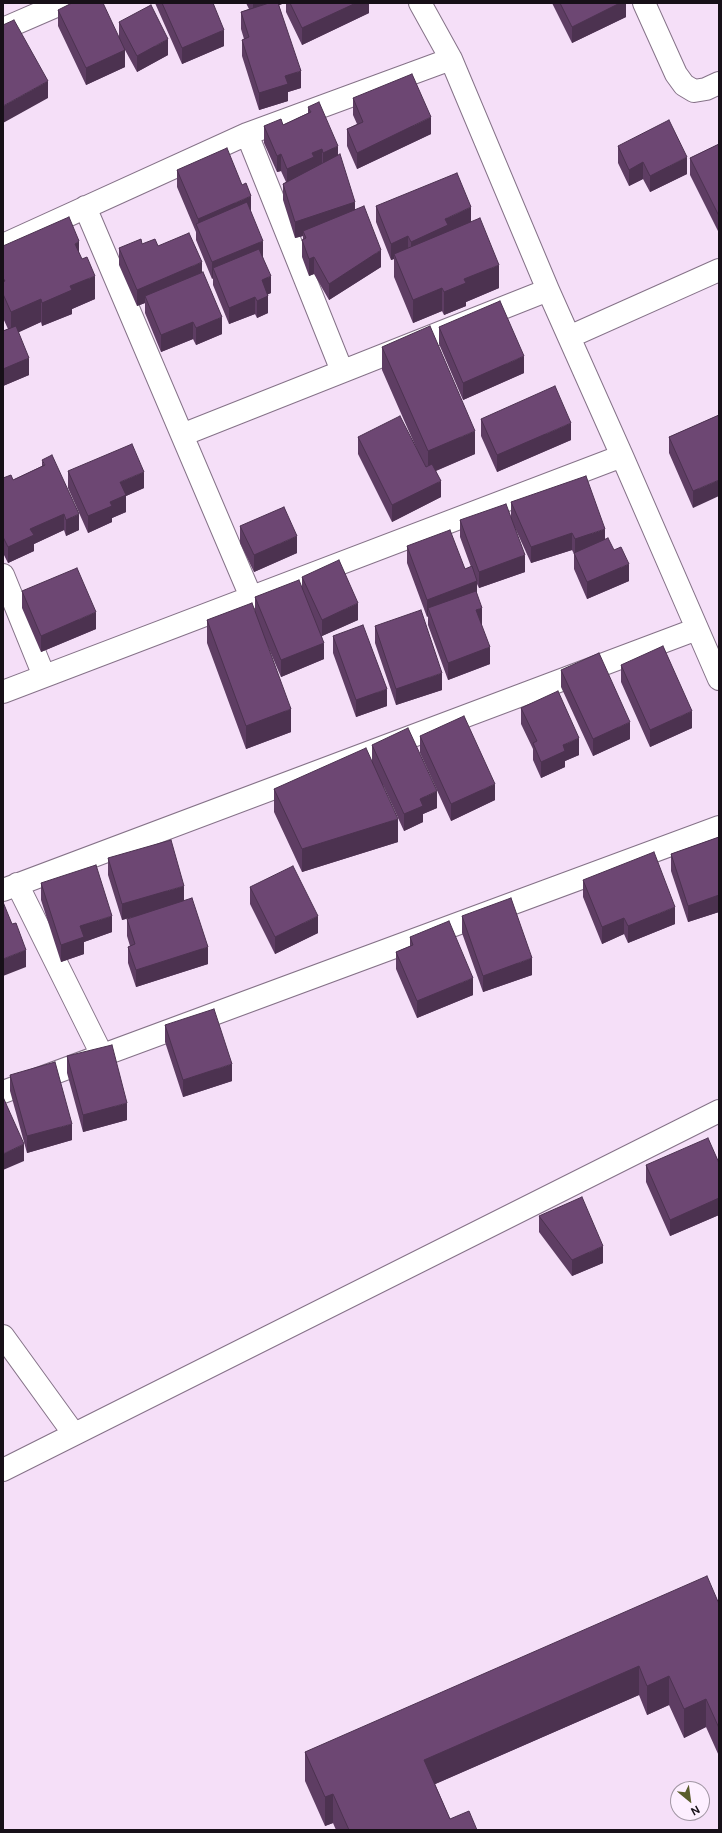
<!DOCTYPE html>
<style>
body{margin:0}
#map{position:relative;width:722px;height:1833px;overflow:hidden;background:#f5dff8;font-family:"DM Sans",sans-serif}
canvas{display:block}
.frame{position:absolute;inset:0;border:4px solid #171018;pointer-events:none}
.north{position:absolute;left:670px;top:1781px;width:40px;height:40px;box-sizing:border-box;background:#fdefff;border:1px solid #a196a3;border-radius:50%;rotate:151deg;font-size:11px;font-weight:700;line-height:16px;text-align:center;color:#171018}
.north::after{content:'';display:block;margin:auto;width:14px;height:18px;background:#5a5d2b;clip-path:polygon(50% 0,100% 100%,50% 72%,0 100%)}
</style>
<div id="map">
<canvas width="722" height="1833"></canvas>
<div class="frame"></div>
<div class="north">N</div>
</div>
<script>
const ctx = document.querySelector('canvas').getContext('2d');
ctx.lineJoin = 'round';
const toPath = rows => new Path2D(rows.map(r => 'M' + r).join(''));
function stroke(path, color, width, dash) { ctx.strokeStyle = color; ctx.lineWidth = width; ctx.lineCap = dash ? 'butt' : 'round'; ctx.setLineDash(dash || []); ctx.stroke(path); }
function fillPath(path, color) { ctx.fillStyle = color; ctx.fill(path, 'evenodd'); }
const minor = toPath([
 [420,3,451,59,548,290,622,456,719,679],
 [644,3,676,74,684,85,694,91,706,89,719,83],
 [3,29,63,3],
 [247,134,342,371],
 [85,207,251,597],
 [3,245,247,134,451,59],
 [569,337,719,270],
 [182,435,548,290],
 [3,575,44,676],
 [3,692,622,456],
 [17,884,102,1055],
 [3,890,697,629],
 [3,1092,719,827],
 [3,1336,74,1434],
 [3,1470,719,1111]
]);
const wall = toPath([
 [155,3,213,3,224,46,182,64],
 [246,3,282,3,282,4,279,5,301,88,288,92,288,101,259,110,242,56,242,40,244,39,241,29,241,12,249,9],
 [286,3,369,3,369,13,302,45,286,12],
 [552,3,626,3,626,17,572,43],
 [58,10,119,37,119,22,168,55,137,72,125,50,125,67,86,85,58,26],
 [353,98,431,134,357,169,347,146,347,129,357,124,353,115],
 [308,107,338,155,355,210,381,267,329,300,314,274,309,276,302,257,302,240,303,240,303,236,295,238,283,200,283,184,286,182,281,171,277,172,264,143,264,126,283,125,308,113],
 [719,144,719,233,690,175,690,158],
 [618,146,687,174,650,192,643,179,629,186,618,163],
 [177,170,251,212,263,257,271,293,268,294,268,313,257,318,255,314,229,324,213,285,213,278,212,279,196,240,196,232,177,187],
 [376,206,471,222,499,288,466,302,466,306,444,315,442,311,413,323,394,277,394,259,391,260,376,222],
 [142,244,158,246,202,272,222,334,196,345,193,339,161,352,145,313,145,303,137,306,119,265,119,248],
 [3,246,79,253,95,299,72,309,72,314,42,326,41,322,18,332,29,375,3,386,3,331,8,329,3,318],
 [439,327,524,373,463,400,439,344],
 [382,347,475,454,436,471,441,497,392,522,358,454,358,437,418,452,382,370],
 [719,415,693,508,669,453,669,437],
 [481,419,571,440,497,472,481,436],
 [42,460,79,530,66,536,64,530,34,544,34,551,8,563,3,553,3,478,13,480,42,466],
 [68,471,144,488,126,496,126,512,112,518,112,522,88,533,68,488],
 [511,502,605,539,629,581,587,599,574,569,574,554,572,550,531,563,515,528,525,572,479,588,477,584,477,596,481,624,490,664,448,680,428,625,428,616,427,617,407,563,407,546,465,569,471,567,460,537,460,520,511,517],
 [240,526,297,553,254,572,240,543],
 [302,577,358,620,322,636,324,659,281,677,266,642,291,732,246,749,207,643,207,620,255,611,255,597,302,589],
 [22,591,96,629,41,652,22,608],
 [375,626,442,690,396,705,375,643],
 [333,636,387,706,356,717,333,653],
 [621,665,692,728,650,747,621,682],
 [561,670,630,739,593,756,561,687],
 [521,708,579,755,565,761,565,767,541,778,533,760,533,749,521,724],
 [420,736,495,800,451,821,420,753],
 [372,745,437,808,423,814,423,822,404,831,383,785,398,842,302,872,274,812,274,789,372,761],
 [719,837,719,912,688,922,671,871,671,854],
 [108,858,184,901,208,964,136,987,128,963,128,947,130,946,127,936,127,919,136,916,122,920,108,875],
 [583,880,675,924,628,943,624,934,602,944,583,897],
 [41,883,112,932,84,942,84,954,61,962,41,900],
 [250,887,318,933,275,954,250,904],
 [462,916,532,975,483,992,462,933],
 [410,937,473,995,417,1018,396,969,396,952,410,946],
 [165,1025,232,1081,183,1097,165,1042],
 [67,1056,127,1120,83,1132,67,1073],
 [10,1075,72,1140,27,1153,10,1091],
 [719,1163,719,1215,670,1236,646,1182,646,1165],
 [539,1216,603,1263,572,1276,539,1232],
 [719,1604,719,1756,706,1727,684,1738,669,1705,647,1715,639,1695,435,1784,450,1819,477,1830,336,1830,333,1823,325,1826,305,1781,305,1752]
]);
const shadedWall = toPath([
 [253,3,282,3,282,4,253,17],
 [356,3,369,3,369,13,302,45,302,28],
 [620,3,626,3,626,17,572,43,572,27],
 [224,30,224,46,182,64,182,48],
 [168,39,168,55,137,72,137,56],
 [125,50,125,67,86,85,86,68],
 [301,71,301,88,288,92,288,101,259,110,259,93,285,76],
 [48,81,48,98,3,123,3,106],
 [431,117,431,134,357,169,357,153],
 [338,146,338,163,323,169,323,153],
 [322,149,322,165,287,185,287,169,312,153],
 [281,154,281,171,277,172,277,156],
 [687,157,687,174,650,192,650,176],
 [643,162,643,179,629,186,629,170],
 [251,196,251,212,198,227,198,219],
 [355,202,355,219,303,231,303,236,295,238,295,222],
 [471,207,471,224,411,259,411,242,445,219],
 [408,236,408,253,394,254,394,259,391,260,391,244],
 [79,241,79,265,75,244],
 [263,241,263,257,213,268,213,278,212,279,212,262],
 [381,250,381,267,329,300,329,284],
 [314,257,314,274,309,276,309,259],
 [202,262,202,279,145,296,145,303,137,306,137,290],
 [499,265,499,288,466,302,466,306,444,315,444,292,464,279],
 [95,276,95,299,72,309,72,314,42,326,42,303,70,286],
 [271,276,271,293,262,297,262,280],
 [442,288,442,311,413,323,413,300],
 [268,296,268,313,257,318,257,301],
 [255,297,255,314,229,324,229,308],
 [41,299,41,322,11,336,11,312],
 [222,317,222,334,196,345,196,328],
 [193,322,193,339,161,352,161,335],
 [524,356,524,373,463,400,463,383],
 [29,358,29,375,3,386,3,369],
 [571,423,571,440,497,472,497,455],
 [475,431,475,454,428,474,428,451],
 [144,472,144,488,126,496,126,512,112,518,112,522,88,533,88,516,110,502,120,482],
 [719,480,719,496,693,508,693,491],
 [441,481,441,497,392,522,392,505],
 [64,514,64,530,34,544,34,551,8,563,8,547,30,529],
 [79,514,79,530,66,536,66,520],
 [605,529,605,546,575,554,575,539],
 [572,533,572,550,531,563,531,547],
 [297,536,297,553,254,572,254,555],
 [525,555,525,572,479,588,479,572],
 [629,564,629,581,587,599,587,582],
 [477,581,477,598,428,608,428,616,427,617,427,600],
 [358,603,358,620,322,636,322,620],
 [482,608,482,624,476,626,476,610],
 [96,612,96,629,41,652,41,636],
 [324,643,324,659,281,677,281,660],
 [490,647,490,664,448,680,448,663],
 [442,673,442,690,396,705,396,689],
 [387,689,387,706,356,717,356,700],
 [291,709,291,732,246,749,246,726],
 [692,711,692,728,650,747,650,730],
 [630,722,630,739,593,756,593,739],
 [579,738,579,755,565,761,565,767,541,778,541,762,563,745],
 [495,784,495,800,451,821,451,804],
 [437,791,437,808,423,814,423,822,404,831,404,814,420,799],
 [398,819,398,842,302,872,302,849],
 [184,886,184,903,122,920,122,904],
 [719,895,719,912,688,922,688,906],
 [675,907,675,924,628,943,628,926],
 [112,916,112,932,84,942,84,954,61,962,61,945,80,926],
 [318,916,318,933,275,954,275,937],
 [624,918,624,934,602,944,602,927],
 [208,947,208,964,136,987,136,970],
 [26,950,26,967,3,976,3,959],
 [532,958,532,975,483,992,483,976],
 [473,978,473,995,417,1018,417,1001],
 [232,1064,232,1081,183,1097,183,1080],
 [127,1103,127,1120,83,1132,83,1115],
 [72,1124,72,1140,27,1153,27,1136],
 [24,1144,24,1161,3,1170,3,1154],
 [719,1198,719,1215,670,1236,670,1220],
 [603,1246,603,1263,572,1276,572,1260],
 [639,1666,639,1695,424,1789,424,1760],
 [669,1676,669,1705,647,1715,647,1686],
 [706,1699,706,1727,684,1738,684,1709],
 [333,1794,333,1823,325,1826,325,1797]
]);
const building = toPath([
 [72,3,103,3,125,50,86,68,58,10,72,3],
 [162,3,213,3,224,30,182,48,162,3],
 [269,3,278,3,301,71,285,76,288,84,259,93,242,40,249,37,241,12,269,3],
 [290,3,356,3,302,28,290,3],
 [560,3,620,3,572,27,560,3],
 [151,5,168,39,137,56,119,22,151,5],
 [14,20,48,81,3,106,3,25,14,20],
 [412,74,431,117,357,153,347,129,363,122,353,98,412,74],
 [319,102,338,146,323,153,322,149,312,153,314,157,287,169,281,154,277,156,264,126,281,119,283,125,311,112,308,107,319,102],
 [669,120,687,157,650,176,643,162,629,170,618,146,669,120],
 [719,144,719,216,690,158,719,144],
 [227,148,242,185,246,183,251,196,198,219,177,170,227,148],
 [340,154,355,202,295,222,283,184,340,154],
 [457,173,471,207,445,219,448,225,411,242,408,236,391,244,376,206,457,173],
 [247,202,263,241,212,262,196,224,247,202],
 [364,206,381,250,329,284,314,257,309,259,302,240,306,238,303,231,364,206],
 [69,217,79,241,75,244,82,259,87,257,95,276,70,286,72,290,42,303,41,299,11,312,3,294,3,282,5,281,3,278,3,246,69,217],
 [480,218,499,265,464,279,466,283,444,292,442,288,413,300,394,254,480,218],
 [189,233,202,262,137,290,119,248,141,239,142,244,155,239,158,246,189,233],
 [259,249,271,276,262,280,268,296,257,301,255,297,229,308,213,268,259,249],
 [203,272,222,317,196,328,193,322,161,335,145,296,203,272],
 [500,301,524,356,463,383,439,327,500,301],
 [16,326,29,358,3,369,3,331,16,326],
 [430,326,475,431,428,451,382,347,430,326],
 [555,386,571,423,497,455,481,419,555,386],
 [719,415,719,480,693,491,669,437,719,415],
 [400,416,426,467,432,464,441,481,392,505,358,437,400,416],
 [132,444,144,472,120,482,126,495,110,502,112,506,88,516,68,471,132,444],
 [52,455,79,514,66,520,64,514,30,529,34,535,8,547,3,537,3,478,11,475,13,480,45,465,42,460,52,455],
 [586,476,605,529,575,539,572,533,531,547,511,502,586,476],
 [506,504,525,555,479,572,460,520,506,504],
 [284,507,297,536,254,555,240,526,284,507],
 [450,530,465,569,472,566,477,581,427,600,407,546,450,530],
 [608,538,614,550,621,547,629,564,587,582,574,553,608,538],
 [339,560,358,603,322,620,302,577,339,560],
 [77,568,96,612,41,636,22,591,77,568],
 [299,580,324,643,281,660,255,597,299,580],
 [476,591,482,608,476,610,490,647,448,663,428,608,476,591],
 [252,603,291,709,246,726,207,620,252,603],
 [421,610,442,673,396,689,375,626,421,610],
 [363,625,387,689,356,700,333,636,363,625],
 [663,646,692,711,650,730,621,665,663,646],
 [599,653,630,722,593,739,561,670,599,653],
 [558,691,579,738,563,745,565,751,541,762,533,743,537,741,521,708,558,691],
 [464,716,495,784,451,804,420,736,464,716],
 [408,728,437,791,420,799,423,806,404,814,372,745,408,728],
 [366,748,398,819,302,849,274,789,366,748],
 [719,837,719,895,688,906,671,854,719,837],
 [171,840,184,886,122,904,108,858,171,840],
 [654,852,675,907,628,926,624,918,602,927,583,880,654,852],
 [96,865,112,916,80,926,84,937,61,945,41,883,96,865],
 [293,866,318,916,275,937,250,887,293,866],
 [192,898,208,947,136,970,128,947,135,944,127,919,192,898],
 [511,898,532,958,483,976,462,916,511,898],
 [3,902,12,924,16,923,26,950,3,959,3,902],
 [449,921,473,978,417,1001,396,952,413,945,410,937,449,921],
 [214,1009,232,1064,183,1080,165,1025,214,1009],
 [112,1045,127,1103,83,1115,67,1056,112,1045],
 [55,1062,72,1124,27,1136,10,1075,55,1062],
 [3,1097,24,1144,3,1154,3,1097],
 [708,1138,719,1163,719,1198,670,1220,646,1165,708,1138],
 [582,1197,603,1246,572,1260,539,1216,582,1197],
 [707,1576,719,1604,719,1728,706,1699,684,1709,669,1676,647,1686,639,1666,424,1760,450,1819,469,1811,477,1830,349,1830,333,1794,325,1797,305,1752,707,1576]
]);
stroke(minor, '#857288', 24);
stroke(minor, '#fff', 22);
fillPath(wall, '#5e3d63');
fillPath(shadedWall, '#4c3250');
fillPath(building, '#6d4773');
stroke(building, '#4c3250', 1);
</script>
